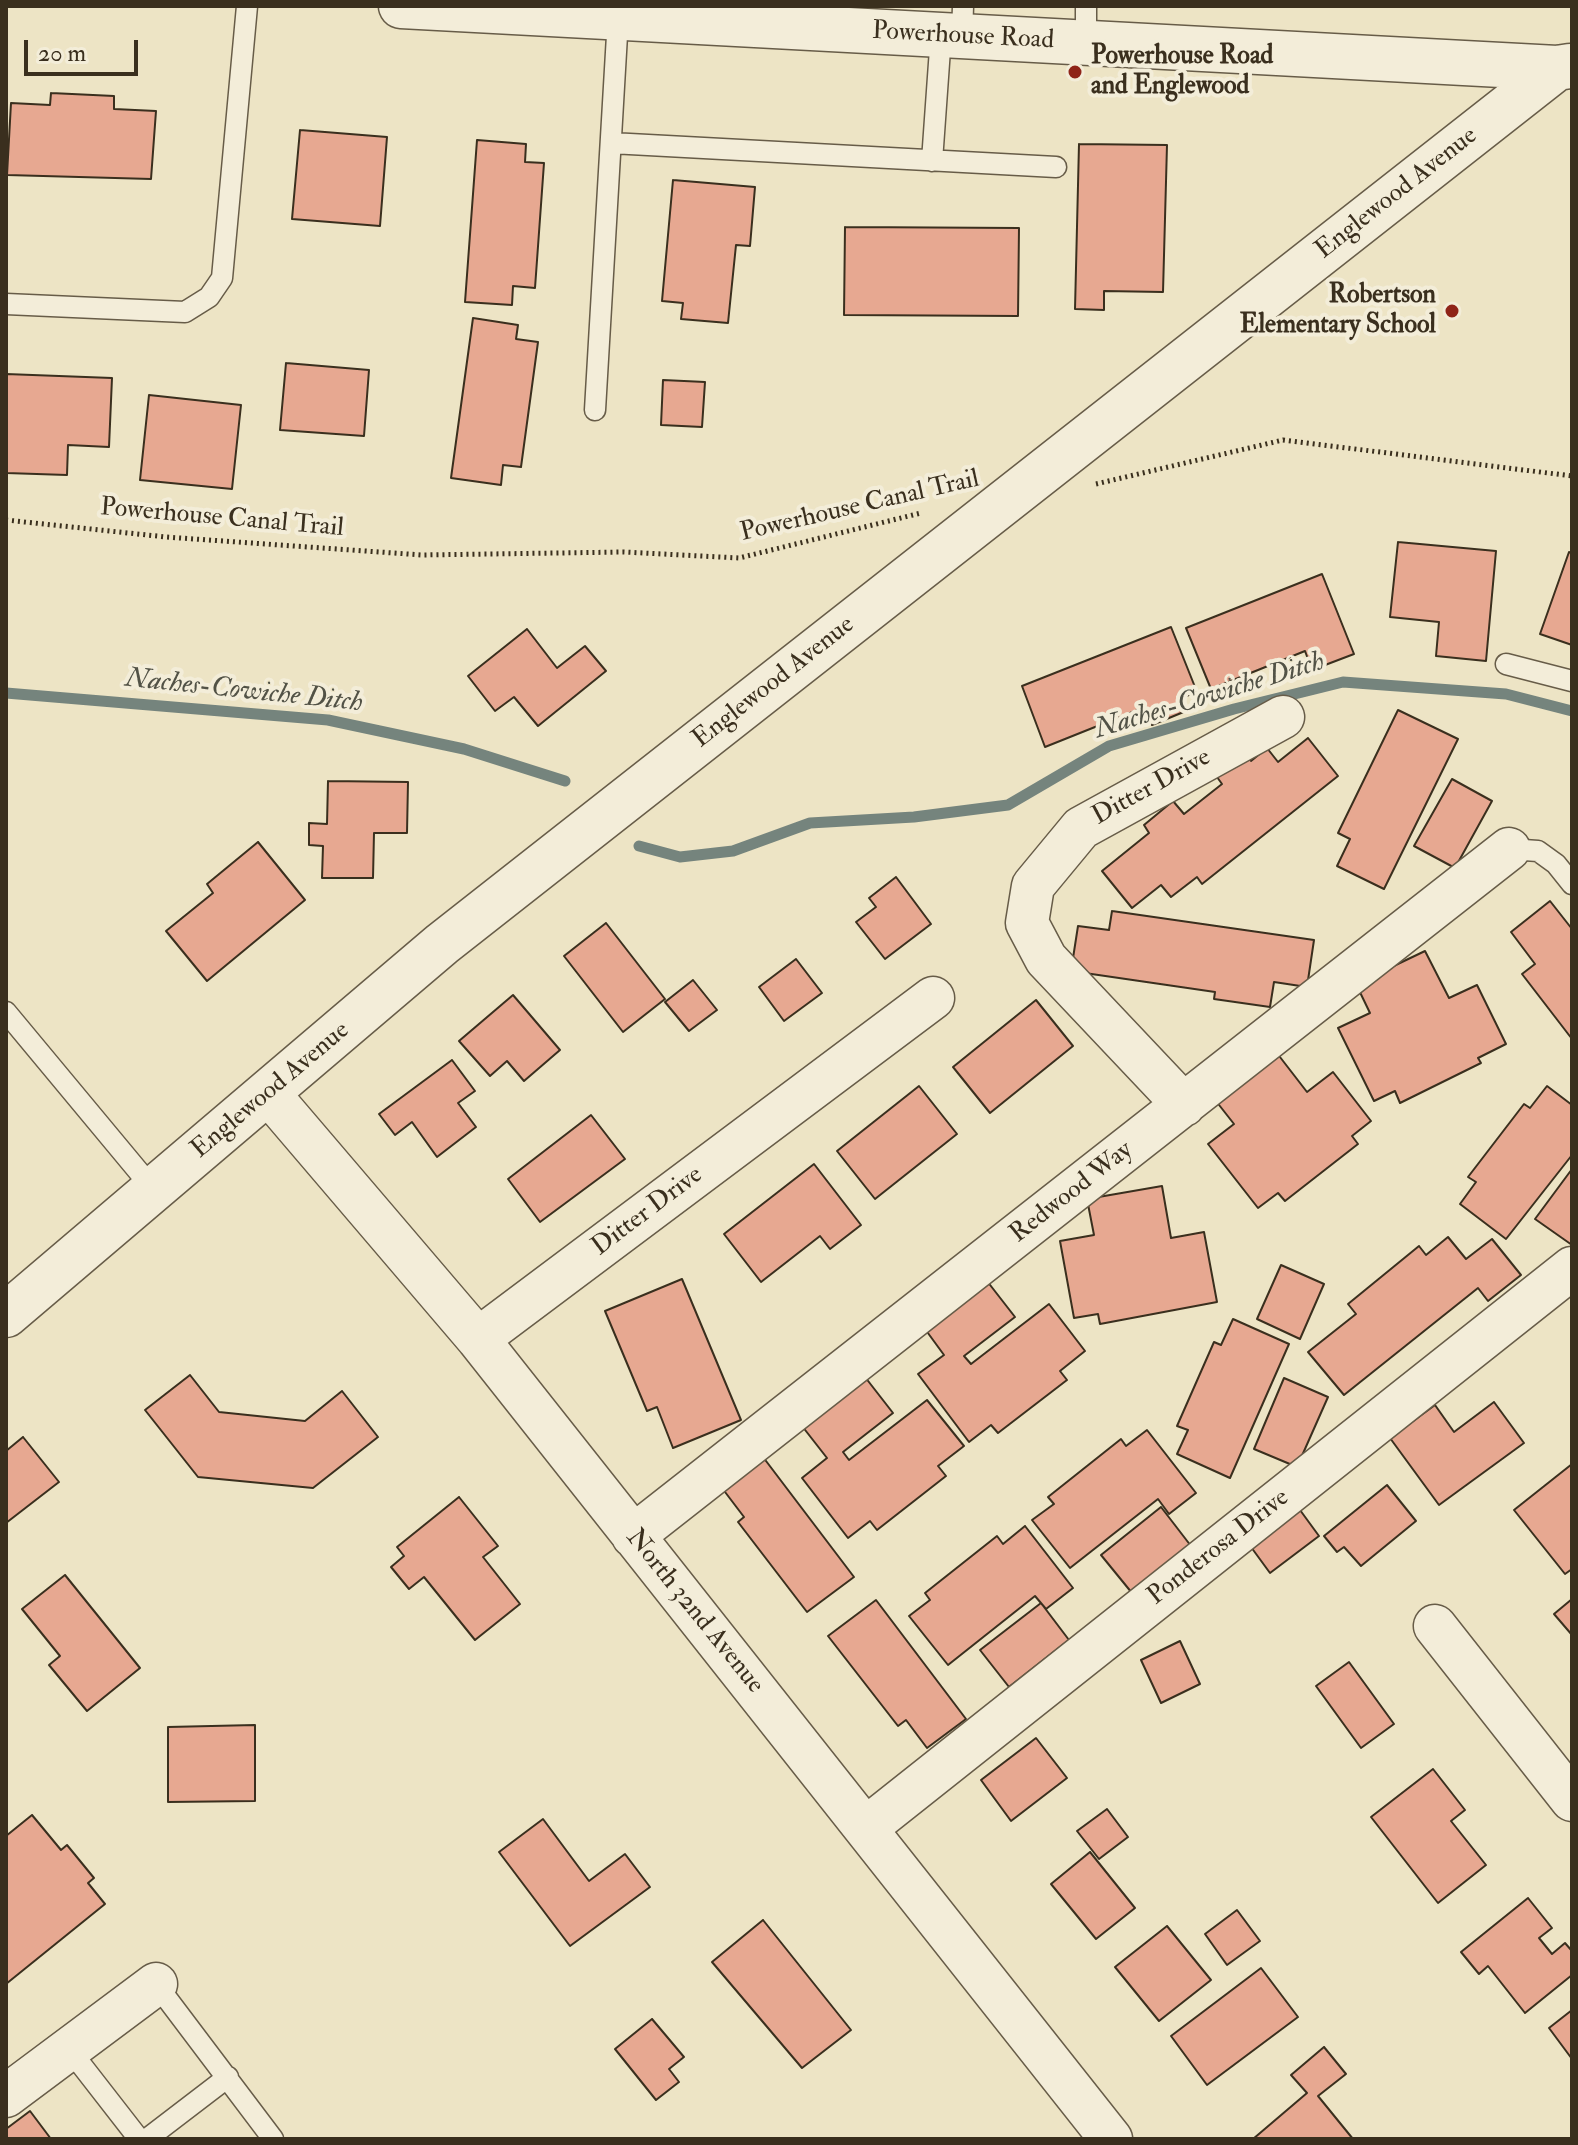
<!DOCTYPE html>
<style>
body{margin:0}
#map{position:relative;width:1578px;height:2145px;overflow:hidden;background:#ede4c5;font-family:"IM FELL Double Pica",serif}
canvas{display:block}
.frame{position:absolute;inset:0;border:8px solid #3a2f1e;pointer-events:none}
.scale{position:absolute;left:24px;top:40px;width:114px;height:36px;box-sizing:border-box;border:4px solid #3a2f1e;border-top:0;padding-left:10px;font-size:24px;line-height:28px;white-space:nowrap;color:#3a2f1e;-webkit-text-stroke:6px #f3edd9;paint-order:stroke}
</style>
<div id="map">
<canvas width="1578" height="2145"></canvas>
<div class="frame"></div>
<div class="scale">20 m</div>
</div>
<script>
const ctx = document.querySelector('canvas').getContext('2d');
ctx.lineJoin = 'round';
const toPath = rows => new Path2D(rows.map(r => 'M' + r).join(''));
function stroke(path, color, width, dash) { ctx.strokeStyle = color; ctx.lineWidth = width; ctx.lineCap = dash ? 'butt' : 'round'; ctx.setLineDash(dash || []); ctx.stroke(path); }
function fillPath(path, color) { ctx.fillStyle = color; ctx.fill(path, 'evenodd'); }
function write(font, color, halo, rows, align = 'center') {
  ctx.font = font + ' "IM FELL Double Pica",serif'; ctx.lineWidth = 8; ctx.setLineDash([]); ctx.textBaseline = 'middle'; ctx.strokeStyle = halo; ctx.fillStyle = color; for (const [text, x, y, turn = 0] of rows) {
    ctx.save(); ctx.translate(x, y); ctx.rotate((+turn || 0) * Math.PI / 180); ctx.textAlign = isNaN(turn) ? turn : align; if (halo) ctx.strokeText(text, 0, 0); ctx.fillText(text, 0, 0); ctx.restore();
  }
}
const stream = toPath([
 [6,693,328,720,464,749,565,781],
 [639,846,680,857,733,851,810,823,914,817,1008,805,1109,746,1234,709,1343,682,1506,694,1572,711]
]);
const building = toPath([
 [51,93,114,96,114,109,156,111,151,179,7,175,11,103,50,105,51,93],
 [300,130,387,137,380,226,292,219,300,130],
 [477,140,526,144,525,162,544,163,535,288,513,286,512,305,465,302,477,140],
 [1079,144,1167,145,1163,292,1104,291,1104,310,1075,309,1079,144],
 [673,180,755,187,750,246,736,245,728,323,681,319,683,303,662,301,673,180],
 [845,227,1019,228,1018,316,844,315,845,227],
 [473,318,518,325,516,339,538,342,521,467,503,465,501,485,451,478,473,318],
 [286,363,369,370,364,436,280,430,286,363],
 [6,374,112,378,109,447,68,445,67,475,6,473,6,374],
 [663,380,705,382,702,427,661,425,663,380],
 [149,395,241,405,232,489,140,480,149,395],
 [1398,542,1496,551,1486,661,1436,656,1439,622,1390,617,1398,542],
 [1569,552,1572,553,1572,645,1540,634,1569,552],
 [1322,574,1354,654,1312,670,1305,651,1211,689,1186,628,1322,574],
 [1171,627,1197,692,1181,698,1186,711,1152,725,1145,707,1045,747,1022,686,1171,627],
 [527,629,557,668,585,646,606,671,538,726,514,697,495,711,468,676,527,629],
 [1398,710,1458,739,1384,889,1337,866,1350,839,1338,833,1398,710],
 [1308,738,1338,776,1202,884,1197,877,1171,897,1161,885,1132,908,1102,871,1149,833,1144,825,1173,801,1184,814,1222,784,1212,770,1240,747,1251,761,1267,748,1278,762,1308,738],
 [1452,779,1492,801,1455,868,1414,846,1452,779],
 [328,781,408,782,407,833,374,833,373,878,322,878,323,846,309,845,309,823,327,824,328,781],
 [258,842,305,900,207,981,166,931,213,893,207,884,258,842],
 [896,877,931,924,885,959,856,922,876,907,869,898,896,877],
 [1550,901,1572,929,1572,1039,1522,974,1535,964,1511,932,1550,901],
 [1112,911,1314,940,1307,987,1274,982,1270,1007,1214,999,1215,992,1071,971,1078,926,1109,930,1112,911],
 [606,923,665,999,623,1032,564,956,606,923],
 [1425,951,1449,998,1477,985,1506,1044,1478,1058,1481,1063,1400,1103,1395,1091,1374,1101,1338,1028,1370,1013,1356,984,1425,951],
 [796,959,822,993,784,1021,759,987,796,959],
 [693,980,717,1010,689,1031,665,1002,693,980],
 [513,995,560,1050,524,1081,507,1061,490,1076,459,1041,513,995],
 [1036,1000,1073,1046,990,1113,953,1067,1036,1000],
 [1273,1048,1307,1092,1333,1072,1371,1121,1352,1136,1358,1144,1285,1201,1278,1193,1258,1208,1208,1144,1234,1124,1212,1096,1273,1048],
 [452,1060,475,1091,458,1103,476,1127,437,1157,412,1122,395,1135,379,1114,452,1060],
 [919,1086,957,1134,875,1199,837,1151,919,1086],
 [1547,1086,1572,1105,1572,1155,1506,1239,1460,1204,1476,1182,1468,1177,1524,1104,1530,1108,1547,1086],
 [591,1115,625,1159,540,1222,508,1179,591,1115],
 [814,1164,861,1225,830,1249,820,1236,761,1282,724,1234,814,1164],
 [1572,1169,1572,1245,1535,1219,1572,1169],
 [1162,1186,1171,1238,1204,1232,1217,1302,1100,1324,1098,1314,1074,1318,1060,1241,1094,1235,1087,1199,1162,1186],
 [1448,1237,1466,1259,1492,1239,1521,1275,1488,1301,1478,1288,1344,1395,1308,1352,1356,1314,1348,1304,1419,1246,1426,1255,1448,1237],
 [1281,1265,1324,1284,1300,1339,1257,1319,1281,1265],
 [682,1279,741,1420,673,1448,657,1407,647,1411,605,1311,682,1279],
 [987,1281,1015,1317,964,1356,971,1364,1049,1304,1085,1351,1060,1371,1067,1380,998,1433,991,1425,969,1442,918,1374,944,1355,925,1329,987,1281],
 [1233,1319,1289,1344,1230,1478,1177,1454,1188,1430,1177,1426,1214,1342,1221,1345,1233,1319],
 [190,1375,219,1412,305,1421,342,1391,378,1437,313,1488,198,1477,145,1410,190,1375],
 [865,1377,893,1413,843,1452,849,1460,927,1400,964,1446,938,1466,946,1476,877,1530,870,1521,848,1538,802,1478,827,1458,802,1426,865,1377],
 [1284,1378,1328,1397,1297,1467,1254,1449,1284,1378],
 [1494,1402,1524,1443,1439,1505,1390,1438,1435,1405,1454,1432,1494,1402],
 [1147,1430,1196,1493,1169,1514,1158,1499,1070,1568,1032,1520,1054,1504,1048,1497,1121,1439,1126,1446,1147,1430],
 [23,1437,59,1482,6,1523,6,1451,23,1437],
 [763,1457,854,1577,807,1612,738,1522,744,1517,722,1488,763,1457],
 [1572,1464,1572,1569,1565,1574,1514,1510,1572,1464],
 [1387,1485,1416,1521,1361,1566,1344,1547,1337,1552,1324,1536,1387,1485],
 [459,1497,498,1546,483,1557,520,1604,475,1640,424,1577,409,1589,391,1567,404,1556,397,1547,459,1497],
 [1161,1507,1191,1546,1132,1593,1101,1555,1161,1507],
 [1300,1510,1319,1536,1270,1573,1251,1547,1300,1510],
 [1025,1526,1073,1588,1046,1609,1035,1596,948,1665,909,1616,930,1600,925,1593,997,1536,1003,1544,1025,1526],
 [65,1575,140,1668,87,1711,49,1665,60,1656,22,1609,65,1575],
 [1572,1599,1572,1635,1554,1614,1572,1599],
 [876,1600,966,1719,927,1748,906,1720,898,1726,828,1636,876,1600],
 [1041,1603,1069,1640,1009,1687,980,1650,1041,1603],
 [1180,1641,1200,1684,1161,1703,1141,1660,1180,1641],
 [1349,1662,1394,1724,1361,1748,1316,1686,1349,1662],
 [255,1725,255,1801,168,1802,168,1727,255,1725],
 [1036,1738,1067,1778,1011,1821,981,1780,1036,1738],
 [1433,1769,1465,1810,1451,1821,1486,1865,1438,1903,1371,1817,1433,1769],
 [1107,1809,1128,1837,1099,1859,1077,1831,1107,1809],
 [32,1815,61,1850,67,1845,94,1878,88,1883,105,1904,6,1984,6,1836,32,1815],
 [543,1819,589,1881,625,1854,650,1887,570,1946,499,1852,543,1819],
 [1090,1852,1135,1908,1096,1939,1051,1884,1090,1852],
 [1528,1898,1552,1928,1539,1938,1552,1954,1565,1943,1572,1951,1572,1975,1525,2013,1488,1966,1479,1974,1461,1952,1528,1898],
 [1237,1910,1260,1941,1227,1965,1205,1934,1237,1910],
 [763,1920,851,2030,802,2068,712,1962,763,1920],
 [1167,1926,1211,1980,1159,2021,1115,1967,1167,1926],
 [1261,1968,1298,2017,1207,2085,1171,2036,1261,1968],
 [1572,2010,1572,2059,1549,2028,1572,2010],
 [652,2019,684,2057,669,2069,679,2082,656,2100,615,2049,652,2019],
 [1324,2047,1346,2074,1318,2096,1353,2139,1253,2139,1307,2093,1291,2075,1324,2047],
 [30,2111,51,2139,6,2139,6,2129,30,2111]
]);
const path = toPath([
 [1096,484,1283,440,1572,476],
 [6,520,166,537,422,555,624,552,739,558,921,513]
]);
const service = toPath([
 [962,36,963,6],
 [1086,43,1086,6],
 [611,143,1056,167],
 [932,161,941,35],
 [6,304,185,312,209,297,222,278,247,6],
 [595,410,618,18],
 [1506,664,1572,681],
 [1509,849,1538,851,1556,864,1572,884],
 [6,1012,154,1190],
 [156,1984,273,2139],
 [69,2049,139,2139],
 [147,2139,228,2077]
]);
const minor = toPath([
 [268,1093,478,1339,1111,2139],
 [1184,1105,1046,959,1027,923,1033,886,1081,828,1283,717],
 [478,1339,933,998],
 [633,1536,1509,849],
 [1435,1626,1572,1800],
 [866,1828,1572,1268],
 [6,2096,156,1984]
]);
const tertiary = toPath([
 [401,6,1557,68,1570,66],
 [6,1315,442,944,1557,68]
]);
const markers = [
 [1075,72,8,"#8f2418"],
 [1452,311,8,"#8f2418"]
];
const streetNames = [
 ["Powerhouse Road",963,37,3],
 ["Englewood Avenue",1397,194,-38],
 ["Powerhouse Canal Trail",860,507,-13],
 ["Powerhouse Canal Trail",222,519,5],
 ["Englewood Avenue",774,683,-38],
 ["Ditter Drive",1152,788,-29],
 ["Englewood Avenue",271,1091,-40],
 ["Redwood Way",1072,1193,-38],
 ["Ditter Drive",648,1212,-37],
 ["Ponderosa Drive",1219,1548,-38],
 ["North 32nd Avenue",694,1612,51]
];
const poiNames = [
 ["Powerhouse Road",1091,57],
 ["and Englewood",1091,87],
 ["Robertson",1436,296,"right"],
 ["Elementary School",1436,326,"right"]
];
const waterNames = [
 ["Naches-Cowiche Ditch",244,692,6],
 ["Naches-Cowiche Ditch",1210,697,-17]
];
stroke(stream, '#75847d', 11);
fillPath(building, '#e7a891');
stroke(building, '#3a2f1e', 2);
stroke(service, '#675c48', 23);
stroke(minor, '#675c48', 45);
stroke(tertiary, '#675c48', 47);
stroke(path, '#3a2f1e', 5, [2, 4]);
stroke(service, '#f3edd9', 20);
stroke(minor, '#f3edd9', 42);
stroke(tertiary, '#f3edd9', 44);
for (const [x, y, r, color] of markers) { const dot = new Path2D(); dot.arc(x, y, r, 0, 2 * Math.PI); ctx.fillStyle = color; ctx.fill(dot); stroke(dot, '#f3edd9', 3); }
write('26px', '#3a2f1e', '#f3edd9', streetNames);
write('bold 26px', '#3a2f1e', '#f3edd9', poiNames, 'left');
write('italic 28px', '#525246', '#f3edd9', waterNames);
</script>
